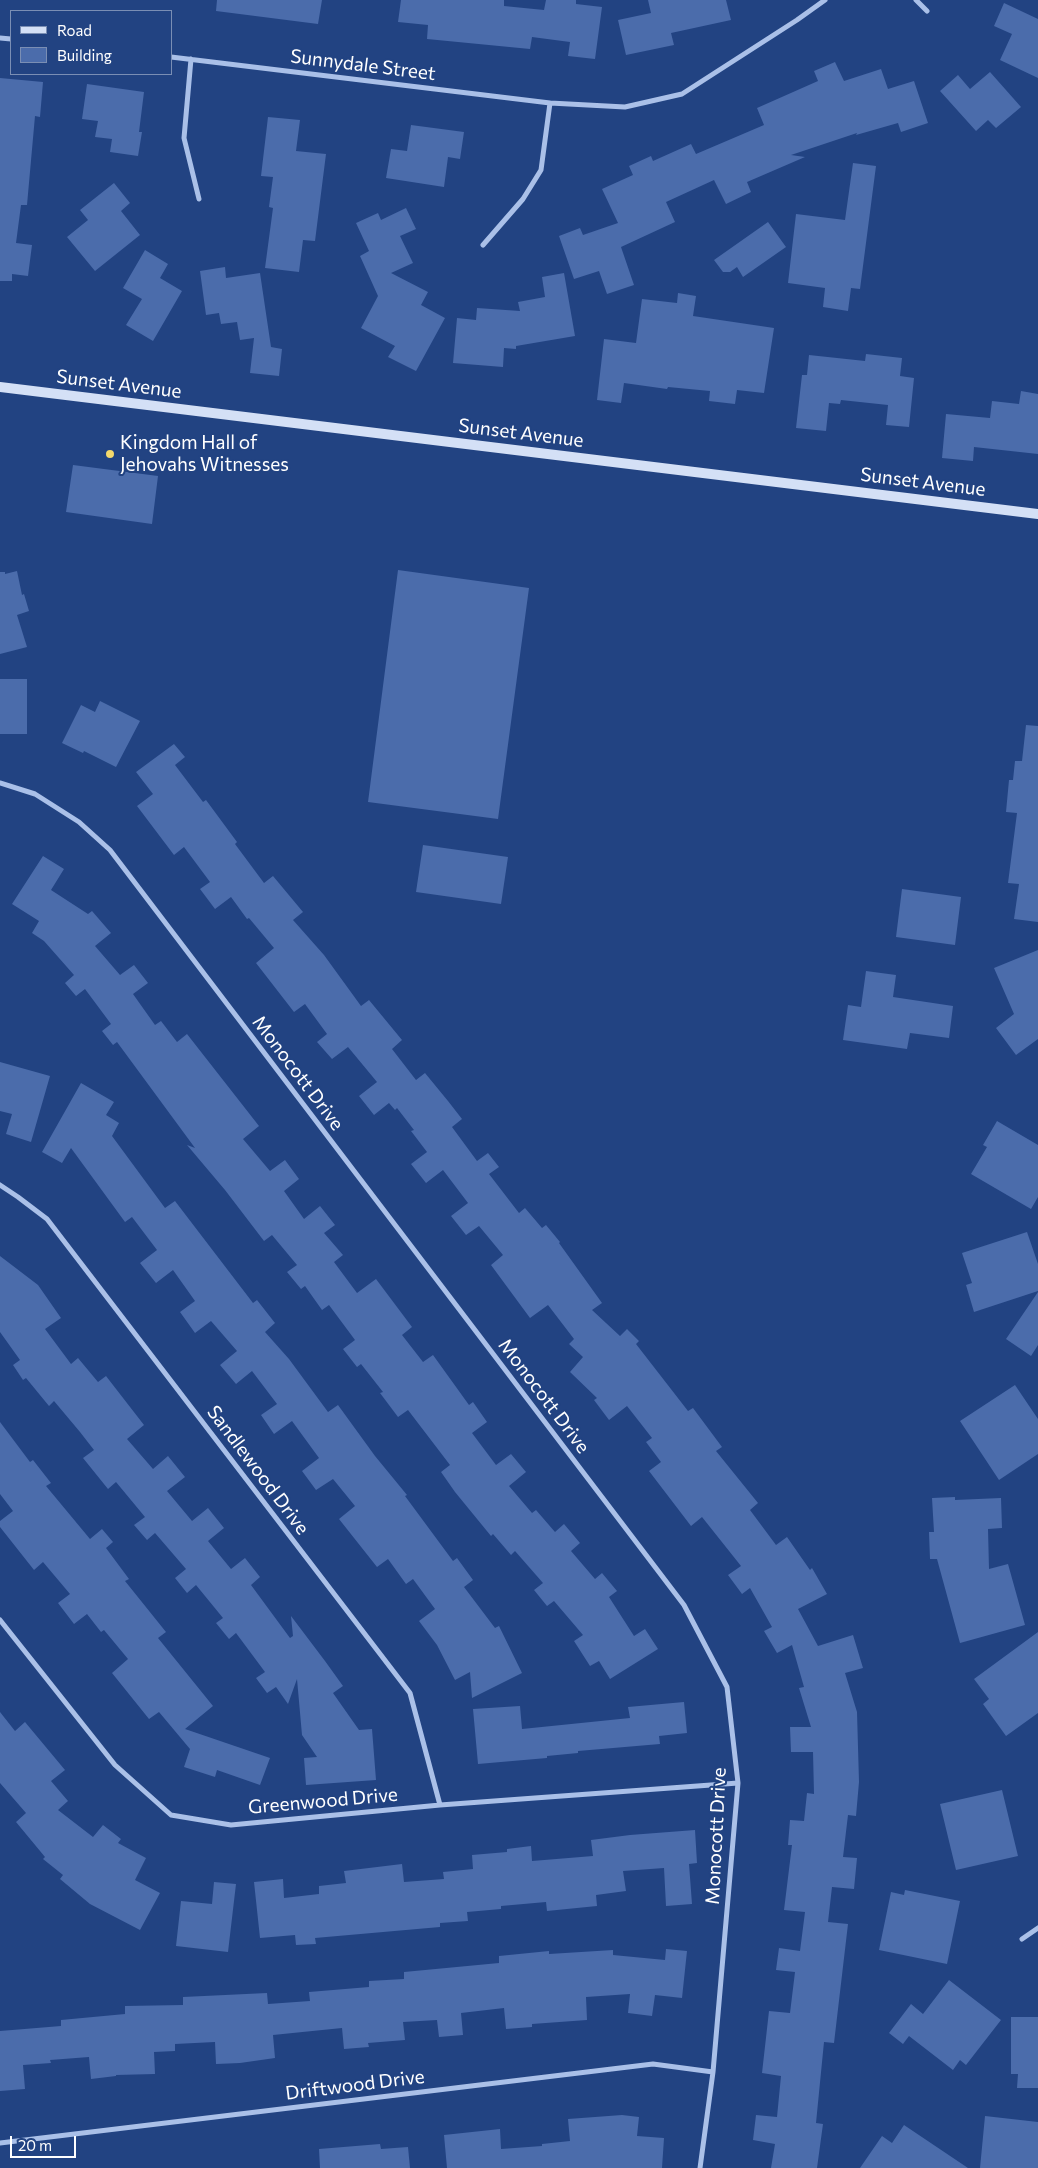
<!DOCTYPE html>
<style>
body{margin:0}
#map{position:relative;width:1038px;height:2168px;overflow:hidden;background:#224382;font-family:Commissioner,sans-serif}
canvas{display:block}
.legend{position:absolute;left:10px;top:10px;width:162px;height:65px;box-sizing:border-box;background:#224382;border:1px solid #7a8eb4;margin:0;padding:6px 9px;list-style:none;font-size:15px;color:#fff}
.legend li{display:flex;align-items:center;gap:10px;height:25px}
.legend b{width:25px;border:1px solid #7a8eb4}
.scale{position:absolute;left:10px;top:2136px;width:66px;height:22px;box-sizing:border-box;border:2px solid #fff;border-top:0;padding-left:6px;font-size:15px;line-height:18px;white-space:nowrap;color:#fff;-webkit-text-stroke:4px #224382;paint-order:stroke}
</style>
<div id="map">
<canvas width="1038" height="2168"></canvas>
<ul class="legend">
<li><b style="height:6px;background:#d4e0f6"></b>Road</li>
<li><b style="height:14px;background:#4b6cab"></b>Building</li>
</ul>
<div class="scale">20 m</div>
</div>
<script>
const ctx = document.querySelector('canvas').getContext('2d');
ctx.lineJoin = 'round';
function fillPath(path, color) { ctx.fillStyle = color; ctx.fill(path, 'evenodd'); }
const toPath = rows => new Path2D(rows.map(r => 'M' + r).join(''));
function stroke(path, color, width, dash) { ctx.strokeStyle = color; ctx.lineWidth = width; ctx.lineCap = dash ? 'butt' : 'round'; ctx.setLineDash(dash || []); ctx.stroke(path); }
function write(font, color, halo, rows, align = 'center') {
  ctx.font = font + ' Commissioner,sans-serif'; ctx.lineWidth = 4; ctx.setLineDash([]); ctx.textBaseline = 'middle'; ctx.strokeStyle = halo; ctx.fillStyle = color; for (const [text, x, y, turn = 0] of rows) {
    ctx.save(); ctx.translate(x, y); ctx.rotate((+turn || 0) * Math.PI / 180); ctx.textAlign = isNaN(turn) ? turn : align; if (halo) ctx.strokeText(text, 0, 0); ctx.fillText(text, 0, 0); ctx.restore();
  }
}
const building = toPath([
 [217,0,322,0,318,24,216,11],
 [401,0,504,0,504,6,544,10,546,0,576,0,576,4,602,7,595,59,568,56,570,42,532,37,530,49,427,39,428,25,398,22],
 [648,0,726,0,731,20,671,33,674,45,626,55,618,20,651,13],
 [1004,3,1038,19,1038,78,1000,60,1012,34,994,26],
 [835,62,844,81,881,69,888,89,914,81,928,123,901,132,898,123,856,135,857,133,791,155,805,157,747,182,751,192,726,204,714,180,666,202,675,222,621,247,634,285,607,294,599,271,574,279,559,236,580,228,583,235,618,223,602,189,633,175,629,166,651,156,653,161,691,144,696,154,764,125,757,108,818,81,814,71],
 [990,72,1021,107,996,128,988,120,976,131,940,91,958,75,970,89],
 [0,78,43,82,40,117,35,116,27,205,21,205,16,243,32,245,28,276,12,274,12,281,0,281],
 [87,84,144,92,139,132,142,132,138,156,110,152,112,139,95,137,98,121,82,119],
 [268,117,300,120,296,151,326,154,315,241,303,240,299,272,265,268,273,208,269,207,273,177,261,176],
 [411,125,464,132,460,159,448,157,444,187,386,178,391,149,407,151],
 [853,163,876,166,860,289,851,288,848,311,823,307,825,288,788,283,796,214,845,220],
 [114,183,130,203,121,211,140,235,95,271,67,237,88,220,80,210],
 [406,208,416,229,400,236,413,263,391,273,428,292,421,305,445,318,416,371,388,357,395,346,361,328,378,296,360,256,369,251,356,223,378,213,381,220],
 [768,222,786,247,743,277,737,267,730,272,723,272,714,260],
 [145,250,168,264,160,278,182,291,153,341,126,325,142,299,123,288],
 [225,267,226,278,260,273,271,347,282,349,279,376,250,373,254,338,240,340,237,322,221,324,219,313,206,315,200,271],
 [564,273,575,336,516,346,516,349,504,348,503,367,453,363,457,318,476,320,477,308,520,311,518,302,545,297,542,277],
 [678,293,696,296,693,316,774,328,764,393,737,390,735,404,709,401,710,391,668,387,667,389,624,383,621,403,597,400,604,339,636,343,642,299,677,303],
 [866,354,902,358,900,376,914,378,909,427,886,425,888,405,841,400,840,404,829,403,826,431,796,428,802,375,807,375,809,355,865,361],
 [1021,391,1038,394,1038,454,974,447,973,461,942,458,946,414,990,418,992,401,1019,404],
 [73,465,158,476,152,524,66,512],
 [398,570,529,588,498,819,368,802],
 [17,571,22,595,24,594,29,611,17,615,27,647,0,654,0,572,5,572,5,574],
 [0,679,27,679,27,734,0,734],
 [100,701,140,721,116,767,84,751,83,753,62,743,81,705,95,712],
 [1026,725,1038,726,1038,922,1014,919,1019,884,1008,883,1017,813,1006,812,1009,780,1013,780,1015,761,1022,761],
 [174,744,185,757,175,765,203,802,206,800,237,842,235,844,264,883,273,876,303,912,293,920,324,955,361,1006,369,1000,402,1040,392,1049,416,1080,425,1073,448,1101,462,1119,452,1127,477,1161,488,1153,499,1167,489,1174,519,1213,525,1208,542,1228,546,1225,560,1242,559,1243,602,1303,592,1310,620,1336,627,1329,639,1341,636,1344,688,1411,693,1408,722,1447,716,1451,758,1503,750,1510,776,1545,787,1537,810,1570,812,1568,827,1594,798,1609,818,1646,853,1635,863,1668,845,1673,857,1712,859,1782,856,1816,848,1815,843,1857,857,1858,854,1889,832,1887,828,1922,848,1924,834,2043,824,2042,816,2123,823,2124,817,2168,771,2168,775,2144,753,2140,756,2115,777,2117,781,2076,762,2073,769,2011,790,2013,795,1972,776,1970,779,1948,800,1951,805,1912,784,1910,792,1845,788,1845,790,1820,804,1821,807,1793,814,1794,813,1752,791,1752,790,1727,811,1727,799,1688,804,1687,792,1645,777,1653,764,1631,772,1627,750,1588,742,1594,728,1575,741,1566,702,1517,691,1526,649,1471,661,1462,646,1442,652,1438,627,1406,609,1420,594,1400,597,1398,570,1372,583,1357,569,1344,574,1339,548,1305,530,1318,491,1265,503,1255,479,1226,466,1235,451,1216,468,1203,443,1170,426,1183,411,1164,427,1152,411,1131,414,1130,397,1108,395,1110,389,1103,374,1115,359,1096,377,1082,348,1047,332,1059,317,1042,327,1034,305,1004,294,1012,256,963,274,948,249,918,247,919,231,897,215,909,200,889,210,882,184,847,174,855,137,806,153,794,136,772],
 [423,845,508,857,501,904,416,892],
 [43,856,64,869,51,890,88,914,92,911,111,933,95,946,120,975,134,965,148,983,133,994,155,1025,161,1021,177,1042,187,1034,259,1126,243,1139,270,1171,285,1160,299,1179,284,1191,304,1219,320,1206,335,1225,324,1233,343,1255,334,1262,357,1293,376,1279,412,1327,402,1335,423,1362,433,1355,469,1405,473,1402,487,1422,472,1433,496,1465,511,1454,526,1472,509,1486,532,1513,536,1510,555,1532,564,1524,580,1543,571,1551,595,1579,602,1573,617,1591,609,1597,634,1636,645,1629,658,1649,610,1679,599,1661,590,1666,574,1641,583,1635,554,1601,547,1606,534,1590,543,1583,515,1551,511,1555,493,1534,491,1536,455,1492,441,1472,450,1465,408,1410,398,1417,380,1393,383,1392,361,1364,357,1367,343,1349,355,1340,329,1305,322,1310,305,1286,301,1289,287,1272,297,1265,272,1235,264,1241,225,1190,187,1145,195,1148,117,1042,113,1045,102,1031,111,1024,85,989,76,996,65,983,74,975,44,941,32,933,39,921,12,904],
 [902,889,961,897,955,945,896,937],
 [1038,950,1038,1039,1016,1055,996,1028,1014,1014,994,968],
 [866,971,896,975,893,997,953,1006,949,1038,910,1033,907,1049,843,1040,848,1005,861,1007],
 [0,1062,50,1076,31,1142,6,1134,12,1114,0,1111],
 [81,1083,114,1102,106,1115,119,1123,112,1136,165,1208,175,1201,253,1303,257,1300,275,1323,265,1332,289,1359,328,1412,338,1405,375,1456,407,1495,405,1496,453,1561,457,1558,473,1580,464,1587,495,1628,499,1626,522,1673,472,1698,470,1672,455,1680,437,1645,419,1621,435,1609,413,1579,406,1584,388,1559,377,1567,339,1519,355,1506,333,1479,316,1490,302,1471,319,1458,292,1421,274,1434,261,1415,277,1404,252,1371,236,1384,220,1365,237,1351,211,1321,195,1333,180,1312,195,1301,173,1270,156,1283,140,1263,157,1250,132,1217,125,1222,71,1148,62,1163,42,1152],
 [997,1121,1038,1145,1038,1197,1031,1209,971,1174,987,1147,983,1145],
 [1027,1232,1038,1264,1038,1291,974,1312,966,1285,972,1283,962,1253],
 [0,1256,38,1285,61,1318,45,1329,71,1364,78,1358,98,1382,106,1376,144,1425,127,1439,153,1469,168,1456,185,1477,167,1491,192,1521,208,1508,224,1528,208,1541,231,1569,245,1558,260,1577,251,1585,290,1638,293,1636,291,1616,325,1661,343,1686,333,1693,359,1730,372,1729,376,1780,306,1785,304,1758,317,1757,302,1735,297,1679,288,1704,276,1687,267,1693,256,1678,265,1672,236,1633,229,1639,216,1623,223,1618,196,1585,187,1593,175,1578,186,1569,155,1533,147,1540,134,1525,145,1517,116,1482,108,1489,83,1458,94,1450,80,1432,54,1401,49,1406,26,1378,23,1380,13,1365,20,1360,0,1332],
 [1038,1292,1038,1345,1031,1356,1006,1339],
 [1015,1385,1038,1419,1038,1454,999,1480,960,1421],
 [0,1422,30,1462,33,1460,51,1483,46,1486,90,1539,102,1529,113,1542,106,1548,129,1579,125,1581,166,1632,158,1638,213,1706,185,1729,270,1758,260,1785,217,1770,215,1777,184,1767,190,1749,159,1712,149,1719,112,1673,128,1659,104,1630,101,1632,87,1614,74,1624,58,1603,70,1594,43,1562,34,1570,0,1527,0,1521,13,1511,0,1494],
 [955,1497,955,1500,1001,1498,1002,1528,988,1529,989,1569,1008,1564,1025,1625,960,1643,937,1559,930,1559,929,1532,934,1532,932,1498],
 [1038,1632,1038,1713,1006,1736,983,1704,989,1699,974,1679],
 [684,1702,687,1733,659,1736,660,1744,578,1751,578,1753,547,1756,547,1758,478,1764,473,1709,520,1706,522,1729,630,1718,628,1707],
 [0,1712,15,1731,25,1722,65,1770,51,1781,68,1801,58,1810,93,1837,103,1825,121,1839,118,1843,146,1858,135,1880,160,1893,140,1930,90,1904,60,1879,63,1875,43,1859,45,1857,16,1822,26,1813,0,1783],
 [1002,1790,1018,1856,956,1870,940,1804],
 [695,1830,697,1863,689,1864,692,1904,666,1906,664,1868,623,1871,626,1891,596,1895,597,1906,547,1911,546,1902,501,1906,501,1909,467,1912,468,1921,440,1923,440,1927,315,1938,316,1944,296,1945,295,1935,260,1938,254,1882,283,1879,284,1898,319,1894,319,1886,346,1883,344,1871,402,1864,404,1882,444,1879,443,1872,473,1869,472,1855,507,1852,507,1849,531,1846,532,1861,593,1856,591,1840,630,1835],
 [214,1882,236,1884,228,1952,176,1946,181,1901,212,1904],
 [905,1890,960,1901,947,1964,879,1950,891,1892,904,1895],
 [666,1949,687,1951,682,1998,655,1995,652,2016,628,2013,630,1994,586,1997,587,2020,532,2024,532,2027,506,2029,504,2008,461,2013,463,2035,439,2037,437,2020,403,2022,405,2040,368,2043,369,2047,344,2049,342,2028,273,2035,275,2058,240,2063,216,2064,215,2042,175,2044,175,2051,154,2052,155,2074,116,2075,116,2076,91,2079,89,2057,50,2060,51,2063,23,2065,25,2089,0,2091,0,2031,61,2026,61,2020,125,2014,125,2006,183,2005,183,1997,267,1993,268,2004,310,2001,309,1992,369,1987,369,1981,404,1979,404,1972,499,1963,499,1956,549,1951,549,1954,613,1950,613,1955,665,1960],
 [949,1980,1001,2020,966,2065,960,2060,953,2070,909,2036,903,2044,889,2033,911,2004,923,2014],
 [1011,2017,1038,2017,1038,2088,1017,2088,1018,2074,1011,2074],
 [622,2115,639,2117,637,2136,664,2138,662,2168,447,2168,444,2135,500,2129,501,2149,542,2146,542,2144,570,2141,568,2119],
 [985,2116,1038,2122,1038,2168,980,2168],
 [904,2125,968,2168,860,2168,882,2136,892,2143],
 [380,2144,381,2149,408,2147,410,2168,320,2168,319,2149]
]);
const street = toPath([
 [916,0,927,11],
 [0,38,11,39],
 [171,57,550,103,625,107,682,94,797,20,825,0],
 [191,59,184,138,199,199],
 [483,245,523,199,541,170,550,103],
 [0,783,35,794,79,822,110,850,684,1605,727,1687,738,1783,713,2072,700,2168],
 [0,1185,18,1197,47,1219,410,1693,440,1805],
 [0,1620,115,1765,171,1815,231,1825,440,1805,738,1783],
 [1022,1939,1038,1928],
 [0,2143,653,2064,713,2072]
]);
const secondary = toPath([
 [0,387,1038,514]
]);
const markers = [
 [110,454,5,"#f4d96c"]
];
const streetNames = [
 ["Sunnydale Street",363,65,7],
 ["Sunset Avenue",119,384,7],
 ["Sunset Avenue",521,433,7],
 ["Sunset Avenue",923,482,7],
 ["Monocott Drive",298,1073,53],
 ["Monocott Drive",544,1396,53],
 ["Sandlewood Drive",258,1470,53],
 ["Greenwood Drive",323,1801,-5],
 ["Monocott Drive",716,1836,-87],
 ["Driftwood Drive",355,2085,-7]
];
const poiNames = [
 ["Kingdom Hall of",120,443],
 ["Jehovahs Witnesses",120,465]
];
fillPath(building, '#4b6cab');
stroke(street, '#aac0e8', 5);
stroke(secondary, '#d4e0f6', 10);
for (const [x, y, r, color] of markers) { const dot = new Path2D(); dot.arc(x, y, r, 0, 2 * Math.PI); ctx.fillStyle = color; ctx.fill(dot); stroke(dot, '#224382', 2); }
write('19px', '#fff', '#224382', streetNames);
write('19px', '#fff', '#224382', poiNames, 'left');
</script>
